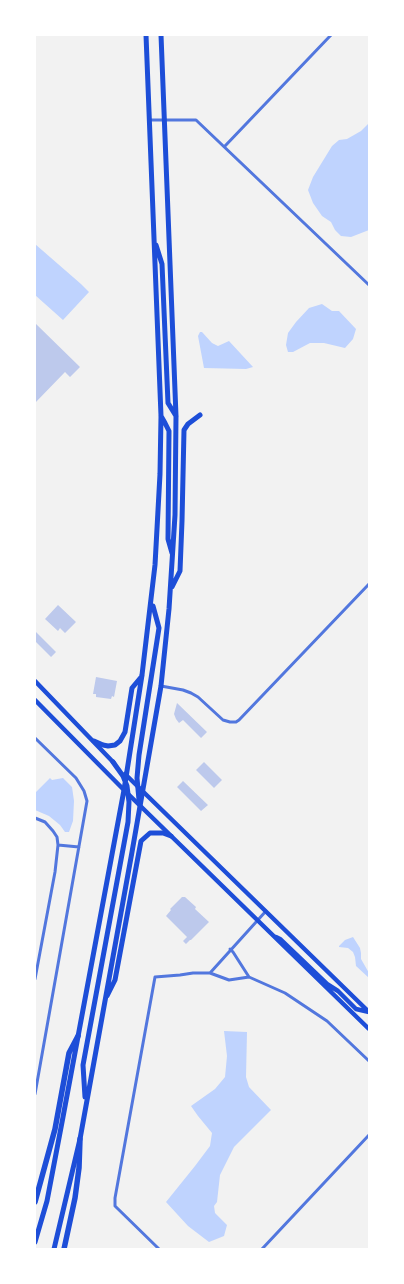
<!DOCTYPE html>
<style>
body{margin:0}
#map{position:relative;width:404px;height:1284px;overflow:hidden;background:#f2f2f2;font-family:Inter,sans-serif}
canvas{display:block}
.frame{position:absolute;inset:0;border:36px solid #fff;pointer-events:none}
</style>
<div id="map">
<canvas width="404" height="1284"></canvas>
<div class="frame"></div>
</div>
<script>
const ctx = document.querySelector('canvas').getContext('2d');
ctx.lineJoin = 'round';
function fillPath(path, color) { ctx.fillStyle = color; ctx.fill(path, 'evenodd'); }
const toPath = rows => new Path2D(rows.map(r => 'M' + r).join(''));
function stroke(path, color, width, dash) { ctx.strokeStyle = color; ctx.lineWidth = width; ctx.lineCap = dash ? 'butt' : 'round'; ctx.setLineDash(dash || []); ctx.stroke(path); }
const water = toPath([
 [369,123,369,230,351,237,341,236,335,230,331,222,322,216,313,203,308,190,313,177,332,146,339,140,347,139,361,131],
 [35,244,81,284,89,292,63,320,35,295],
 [322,304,332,311,339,311,356,329,353,339,345,348,324,343,310,343,293,352,288,352,286,345,288,333,296,322,309,308],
 [200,332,202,332,212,343,218,346,229,341,253,367,246,369,204,368,198,336],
 [50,778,52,780,63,778,72,787,74,801,73,821,69,832,65,832,60,825,49,816,35,810,35,793],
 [353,937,360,948,361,953,361,959,369,973,369,978,356,966,355,957,353,952,348,948,339,947,339,946,345,940],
 [224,1031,247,1032,246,1077,249,1087,271,1110,234,1147,220,1175,217,1202,214,1206,215,1213,227,1225,224,1236,209,1242,188,1226,166,1202,195,1166,210,1146,212,1133,198,1116,191,1106,215,1089,225,1077,227,1056]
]);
const building = toPath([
 [35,323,80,367,70,377,65,372,35,403],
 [58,605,76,622,65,633,60,628,58,631,45,619],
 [35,631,56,652,51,657,35,641],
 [96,677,117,681,114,697,112,696,111,699,96,697,96,694,93,694],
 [177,703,207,732,201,738,183,720,179,723,176,719,174,714],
 [204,762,222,780,214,788,196,770],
 [183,781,208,805,201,811,177,787],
 [182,897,185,897,196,907,195,909,209,922,191,940,190,940,186,944,183,941,187,937,166,916,171,910,170,909]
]);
const minor = toPath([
 [149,120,196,120,369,285],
 [225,146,331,35],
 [161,686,183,690,191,693,198,697,223,720,230,722,236,722,239,720,369,584],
 [35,738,76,778,84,791,87,801,35,1094],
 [35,818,45,822,53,831,57,837,58,845,55,872,35,979],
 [58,845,79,847],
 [230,949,233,952,249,977],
 [210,973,266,911],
 [159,1249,115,1206,115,1198,155,977,180,975,193,973,210,973,229,980,249,977,285,993,327,1021,369,1061],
 [262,1249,369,1135]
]);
const secondary = toPath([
 [35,681,114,763],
 [35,700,124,790,369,1029],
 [125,774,369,1012],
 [276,937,280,939,327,984,338,991,356,1009,369,1012]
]);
const primary = toPath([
 [156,245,162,264,168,403,176,416],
 [161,416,165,423,169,431,168,539,172,553],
 [172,587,180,571,182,521,184,430,188,424,200,415],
 [94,741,103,745,108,746,115,745,120,741,125,732,132,688,142,676],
 [139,800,137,778,139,755,159,628,153,606],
 [107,996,115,980,141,841,150,833,163,833,171,836],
 [85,1097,83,1065,128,822,129,802,127,786,123,776,113,762],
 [35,1242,47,1201,63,1117,124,790,142,675,155,565,160,474,161,416,146,35],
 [54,1249,80,1139,132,852,161,686,169,609,175,515,176,416,161,35]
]);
const motorway = toPath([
 [35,1202,55,1129,69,1053,78,1036],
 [64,1249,75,1198,79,1168,80,1139]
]);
fillPath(water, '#bfd3fe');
fillPath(building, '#bdc9ec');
stroke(minor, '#5277de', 3);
stroke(secondary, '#1d4ed8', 4.5);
stroke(primary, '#1d4ed8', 5);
stroke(motorway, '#1d4ed8', 5.5);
</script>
